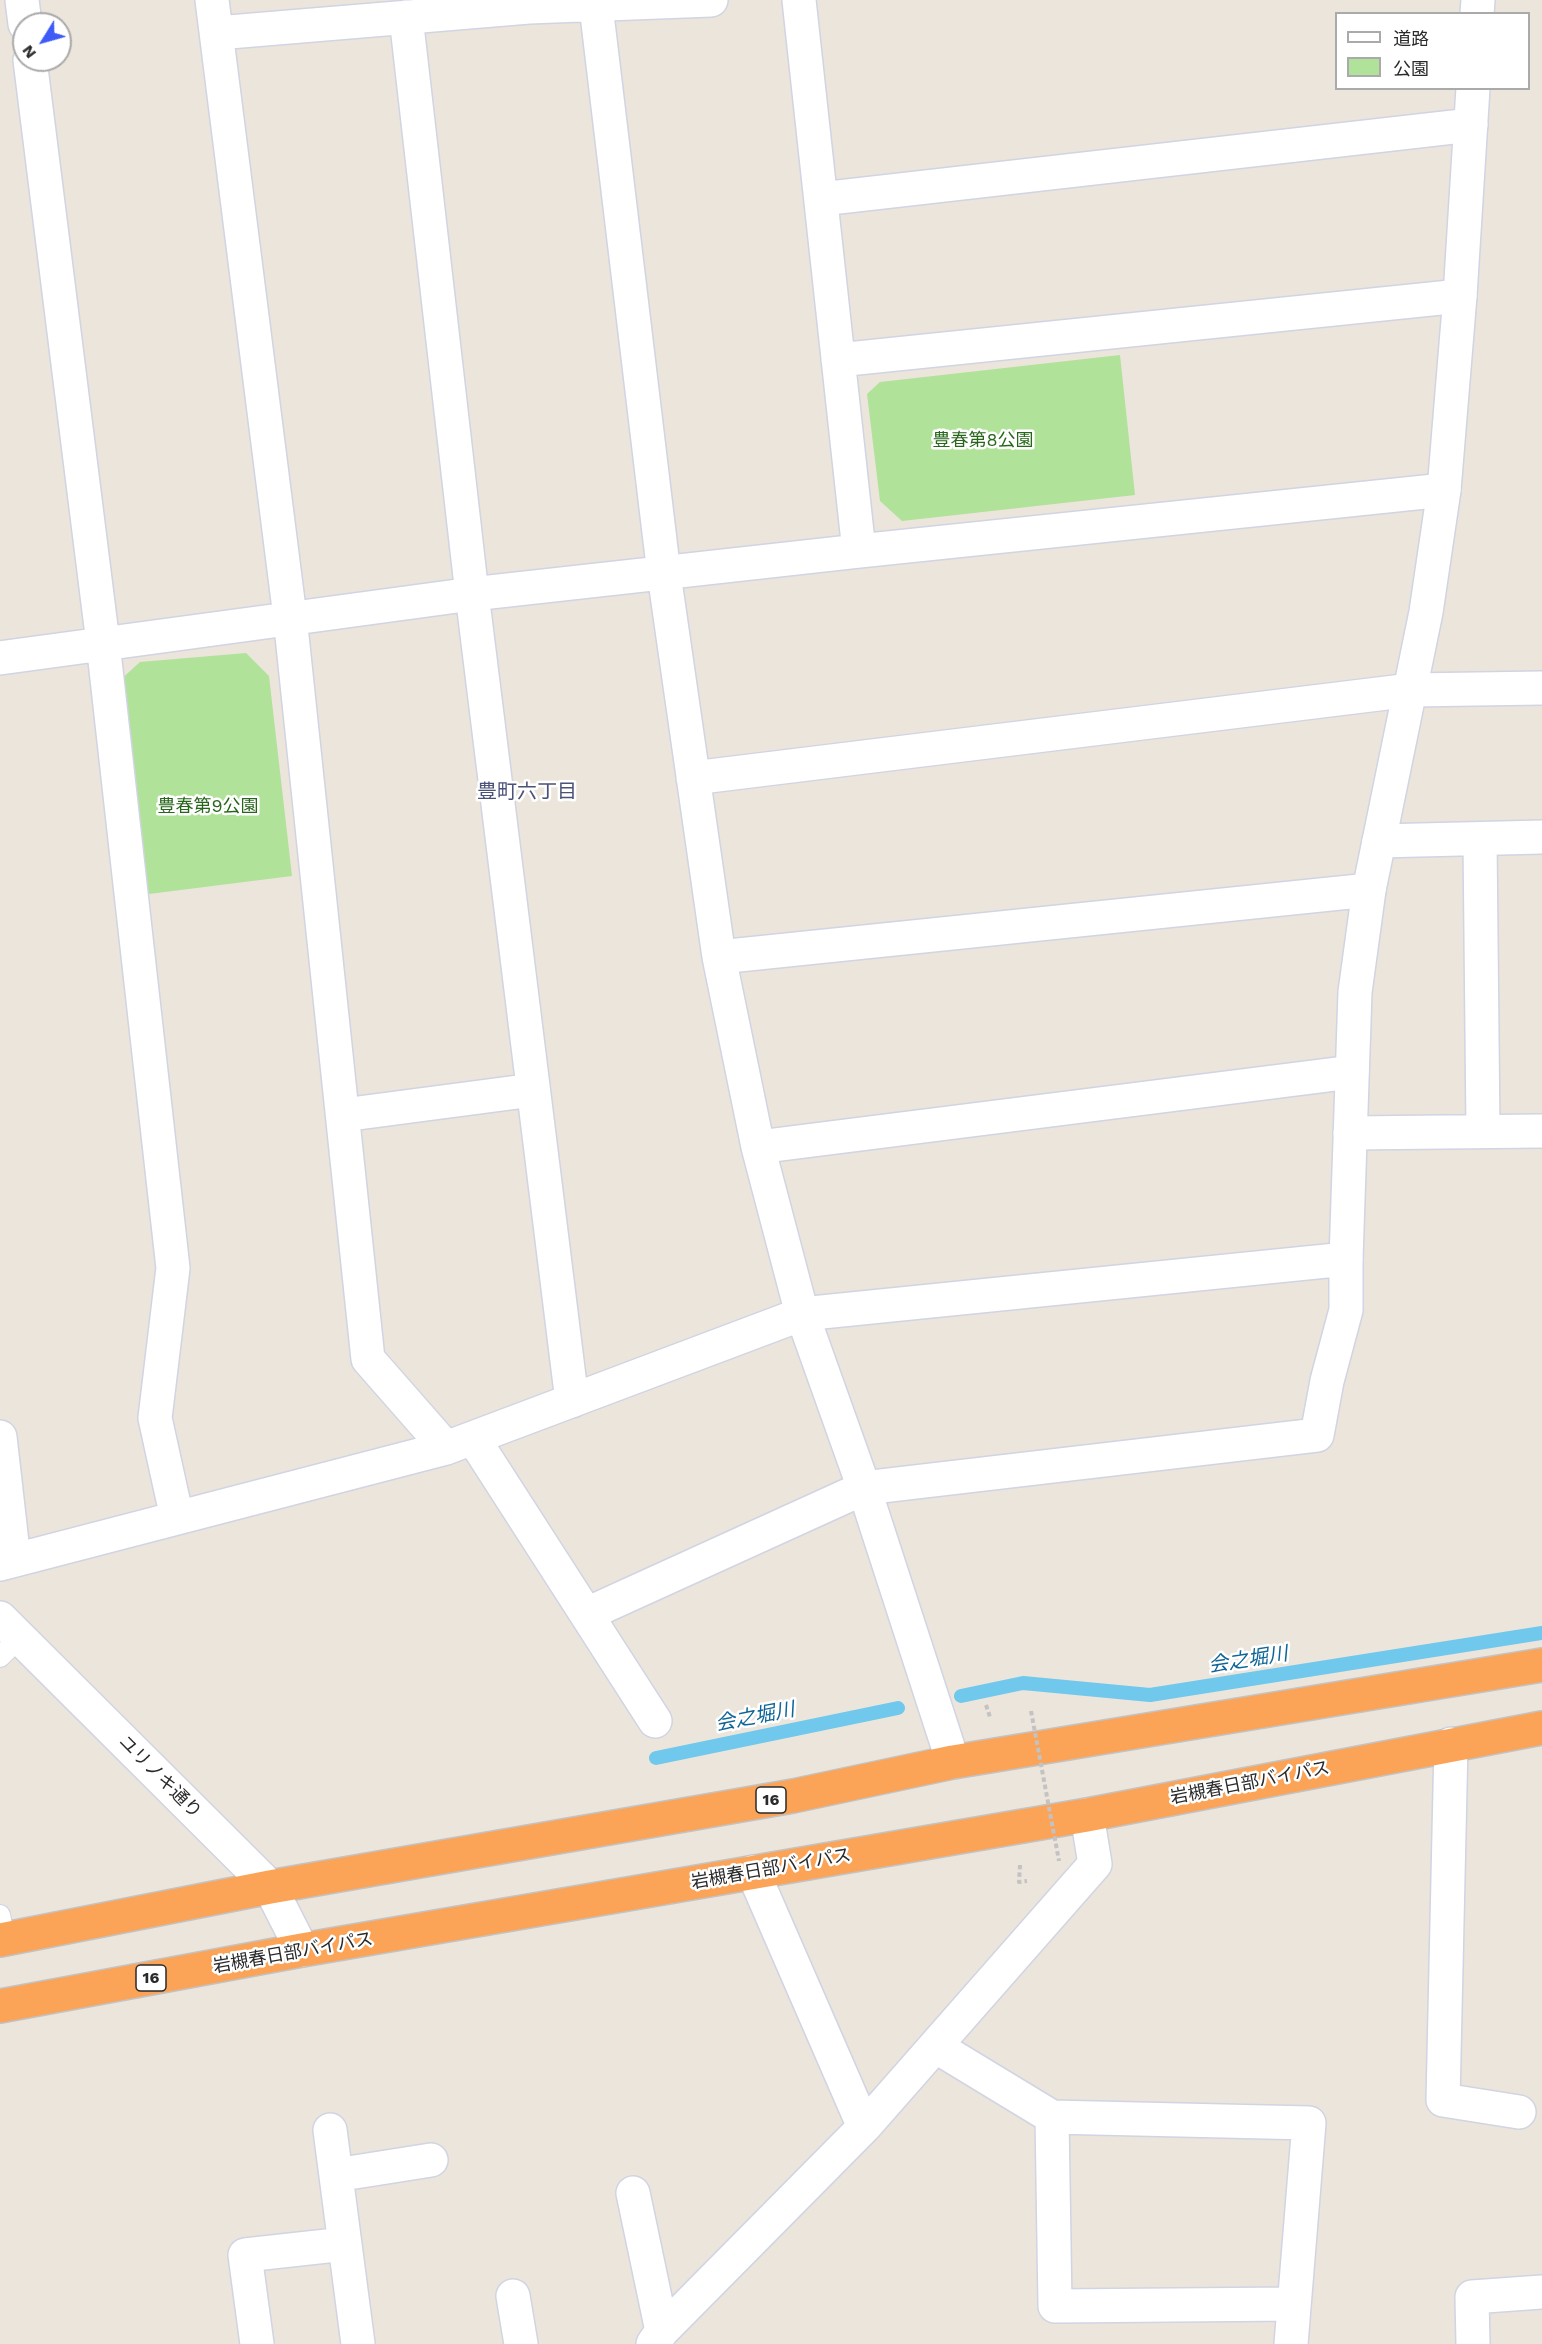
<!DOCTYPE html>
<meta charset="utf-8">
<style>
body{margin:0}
#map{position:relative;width:1542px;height:2344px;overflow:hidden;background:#ece5dc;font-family:"Work Sans","Noto Sans JP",sans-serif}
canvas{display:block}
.legend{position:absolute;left:1335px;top:12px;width:195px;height:78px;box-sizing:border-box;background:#fff;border:2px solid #aaa;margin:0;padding:8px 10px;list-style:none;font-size:18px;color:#2a2a2a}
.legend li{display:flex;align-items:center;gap:12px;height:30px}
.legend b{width:30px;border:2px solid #aaa}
.north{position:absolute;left:12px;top:12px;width:60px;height:60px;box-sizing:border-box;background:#fff;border:2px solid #aaa;border-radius:50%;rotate:233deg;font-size:16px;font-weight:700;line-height:24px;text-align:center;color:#2a2a2a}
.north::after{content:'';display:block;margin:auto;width:21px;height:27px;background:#3e5bf7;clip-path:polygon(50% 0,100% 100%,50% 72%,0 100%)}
</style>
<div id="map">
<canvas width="1542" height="2344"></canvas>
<ul class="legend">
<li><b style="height:8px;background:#fff"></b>道路</li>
<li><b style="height:16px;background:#b0e299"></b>公園</li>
</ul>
<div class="north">N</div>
</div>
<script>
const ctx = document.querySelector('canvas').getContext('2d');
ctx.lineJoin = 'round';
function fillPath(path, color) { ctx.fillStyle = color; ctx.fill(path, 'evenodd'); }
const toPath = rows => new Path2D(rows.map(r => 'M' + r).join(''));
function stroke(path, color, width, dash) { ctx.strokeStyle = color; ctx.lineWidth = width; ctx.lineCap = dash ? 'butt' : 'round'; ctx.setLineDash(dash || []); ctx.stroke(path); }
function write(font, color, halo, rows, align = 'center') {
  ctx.font = font + ' "Work Sans","Noto Sans JP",sans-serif'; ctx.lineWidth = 5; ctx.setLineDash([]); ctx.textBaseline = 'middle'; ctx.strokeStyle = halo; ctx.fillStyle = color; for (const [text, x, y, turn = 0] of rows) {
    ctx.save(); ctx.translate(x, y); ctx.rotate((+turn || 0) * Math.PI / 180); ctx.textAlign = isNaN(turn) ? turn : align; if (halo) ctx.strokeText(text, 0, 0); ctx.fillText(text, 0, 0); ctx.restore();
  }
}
const green = toPath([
 [1120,355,1135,495,902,521,880,501,867,394,880,382],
 [246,653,269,676,292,876,141,895,118,682,140,662]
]);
const stream = toPath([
 [961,1696,1023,1683,1150,1695,1542,1633],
 [656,1758,898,1708]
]);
const path = toPath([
 [986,1705,990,1717],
 [1020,1865,1019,1882,1027,1881]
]);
const lane = toPath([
 [0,1657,20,1637],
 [0,1915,5,1939]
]);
const street = toPath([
 [22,0,25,24],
 [212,0,290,617,368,1359,446,1448],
 [799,0,859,551],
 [596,6,664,574,719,957,758,1147,802,1314,864,1488,953,1762],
 [406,17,472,594,572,1401],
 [217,33,529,7,711,0],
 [30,60,103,643,173,1268,155,1418,177,1518],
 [821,199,1471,125],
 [838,360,1460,296],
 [0,658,472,594,859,551,1444,490],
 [693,778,1411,690,1542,688],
 [1480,839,1483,1131],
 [1379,841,1542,837],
 [719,957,1369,890],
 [343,1115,533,1090],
 [1350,1133,1542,1131],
 [758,1147,1352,1072],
 [0,1437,14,1560],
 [473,1438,655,1721],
 [0,1564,446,1448,802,1314,1346,1259,1346,1310,1327,1381,1317,1435,864,1488,587,1614],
 [1451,1744,1443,2100,1519,2112],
 [753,1872,864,2127],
 [935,2046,1052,2117,1309,2123,1291,2344],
 [1052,2117,1055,2306,1294,2304],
 [330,2130,358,2344],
 [336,2175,431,2160],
 [633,2193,662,2331],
 [513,2296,521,2344],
 [257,2344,245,2255,345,2244],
 [653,2344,662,2331,864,2127,1095,1864,1087,1815],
 [1473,2344,1472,2297,1542,2292]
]);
const secondary = toPath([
 [1477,14,1478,0],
 [1346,1259,1355,992,1369,890,1426,612,1444,490,1460,296,1473,88],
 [0,1618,270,1887,302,1950]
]);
const highway = toPath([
 [0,1940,270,1887,793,1796,953,1762,1542,1665],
 [0,2006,302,1950,1087,1815,1542,1728]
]);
const pathBridge = toPath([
 [1031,1711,1059,1861]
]);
const shields = [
 [771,1800,30],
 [151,1978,30]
];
const shieldNames = [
 ["16",771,1800],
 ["16",151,1978]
];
const parkNames = [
 ["豊春第8公園",983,441],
 ["豊春第9公園",208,807]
];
const streetNames = [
 ["ユリノキ通り",160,1777,45],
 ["岩槻春日部バイパス",1250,1783,-11],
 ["岩槻春日部バイパス",771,1869,-10],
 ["岩槻春日部バイパス",293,1953,-10]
];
const neighbourhoodNames = [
 ["豊町六丁目",527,792]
];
const waterNames = [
 ["会之堀川",1248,1660,-9],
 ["会之堀川",755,1717,-11]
];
fillPath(green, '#b0e299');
stroke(stream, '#70c8ec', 14);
stroke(lane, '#d1d4e2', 22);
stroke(street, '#d1d4e2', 36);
stroke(secondary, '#d1d4e2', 36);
stroke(highway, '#c3c3c3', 36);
stroke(path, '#c3c3c3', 4, [4.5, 3]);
stroke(lane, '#fff', 20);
stroke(street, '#fff', 33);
stroke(secondary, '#fff', 33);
stroke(highway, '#fba357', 33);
stroke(pathBridge, '#c3c3c3', 4, [4.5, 3]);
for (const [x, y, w] of shields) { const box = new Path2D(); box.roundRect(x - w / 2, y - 13, w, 26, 4.5); ctx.fillStyle = '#fff'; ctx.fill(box); stroke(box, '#2a2a2a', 1.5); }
write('bold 16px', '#2a2a2a', null, shieldNames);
write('18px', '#28661b', '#fff', parkNames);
write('18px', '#2a2a2a', '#fff', streetNames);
write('20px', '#4b527a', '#fff', neighbourhoodNames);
write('italic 20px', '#0f6598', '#fff', waterNames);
</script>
